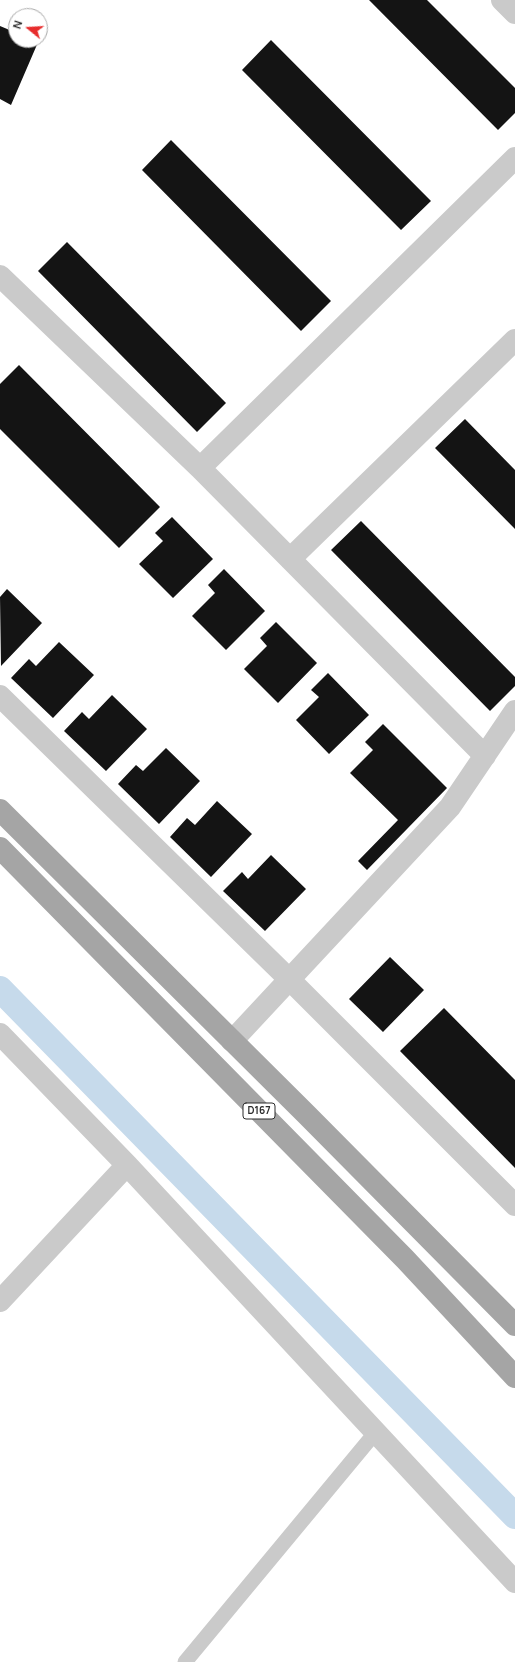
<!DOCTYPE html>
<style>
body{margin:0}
#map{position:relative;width:515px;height:1662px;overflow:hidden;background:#fff;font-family:Manrope,sans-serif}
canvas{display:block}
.north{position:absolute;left:8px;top:8px;width:40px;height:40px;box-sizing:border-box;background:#fff;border:1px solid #ababab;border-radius:50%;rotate:288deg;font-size:11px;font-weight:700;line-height:16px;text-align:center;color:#2d2d2d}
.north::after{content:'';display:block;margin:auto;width:14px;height:18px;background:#e72c2c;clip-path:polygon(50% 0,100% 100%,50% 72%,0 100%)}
</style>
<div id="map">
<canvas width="515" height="1662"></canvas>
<div class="north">N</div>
</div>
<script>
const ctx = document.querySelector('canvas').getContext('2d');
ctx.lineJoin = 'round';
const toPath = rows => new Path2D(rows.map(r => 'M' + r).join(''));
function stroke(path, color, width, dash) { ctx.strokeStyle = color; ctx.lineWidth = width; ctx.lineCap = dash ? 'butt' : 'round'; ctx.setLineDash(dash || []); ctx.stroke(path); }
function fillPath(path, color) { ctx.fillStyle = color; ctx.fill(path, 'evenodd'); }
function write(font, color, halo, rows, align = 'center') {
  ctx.font = font + ' Manrope,sans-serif'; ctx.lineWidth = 4; ctx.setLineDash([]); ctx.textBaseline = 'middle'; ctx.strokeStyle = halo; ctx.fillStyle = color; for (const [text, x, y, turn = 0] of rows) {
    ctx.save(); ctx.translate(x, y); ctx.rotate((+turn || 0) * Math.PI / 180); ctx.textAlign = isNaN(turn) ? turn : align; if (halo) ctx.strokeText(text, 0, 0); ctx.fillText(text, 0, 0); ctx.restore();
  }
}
const canal = toPath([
 [0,989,515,1516]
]);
const building = toPath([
 [369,0,427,0,515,88,515,113,498,130],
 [0,26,12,31,14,26,16,27,16,40,39,40,11,105,0,99],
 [271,40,431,201,401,230,242,70],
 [171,140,331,301,301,331,142,170],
 [67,242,226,403,197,432,38,271],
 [19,365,160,507,119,548,0,429,0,384],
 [465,419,515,470,515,529,435,448],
 [172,517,213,559,173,598,139,564,163,541,155,533],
 [361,521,515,677,515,686,490,711,331,550],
 [224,569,265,611,226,650,192,616,215,593,208,585],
 [7,589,42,623,1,666,0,597],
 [276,622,317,663,278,703,244,669,267,646,260,638],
 [59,642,94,675,53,718,11,678,29,659,36,666],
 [328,673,369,715,329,754,296,720,319,697,311,690],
 [112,695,147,729,106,771,64,731,82,712,89,719],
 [383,724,447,788,367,870,358,861,398,820,350,773,373,750,365,742],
 [166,748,200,781,159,824,118,784,136,765,143,771],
 [217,801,252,834,211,877,170,837,187,818,195,825],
 [271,855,306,889,265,931,223,891,242,872,248,879],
 [390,957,424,990,383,1032,349,999],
 [444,1008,515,1080,515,1168,400,1051]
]);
const lane = toPath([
 [185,1662,375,1433]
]);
const street = toPath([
 [502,0,515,13],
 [0,276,200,468,485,756],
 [200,468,515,158],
 [290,559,515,340],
 [0,696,290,980,515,1205],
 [0,1034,127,1165,515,1582],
 [232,1041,450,807,515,711],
 [0,1301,127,1165]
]);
const primary = toPath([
 [0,810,306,1114,515,1325],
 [0,848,405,1259,515,1377]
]);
const shields = [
 [259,1111,32]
];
const shieldNames = [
 ["D167",259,1111]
];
stroke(canal, '#c6daeb', 26);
fillPath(building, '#141414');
stroke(lane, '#cacaca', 15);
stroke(street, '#cacaca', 22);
stroke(primary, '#a5a5a5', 22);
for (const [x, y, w] of shields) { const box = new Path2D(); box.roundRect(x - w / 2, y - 8, w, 16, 3); ctx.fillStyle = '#fff'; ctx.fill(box); stroke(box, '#2d2d2d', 1); }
write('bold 10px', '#2d2d2d', null, shieldNames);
</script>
